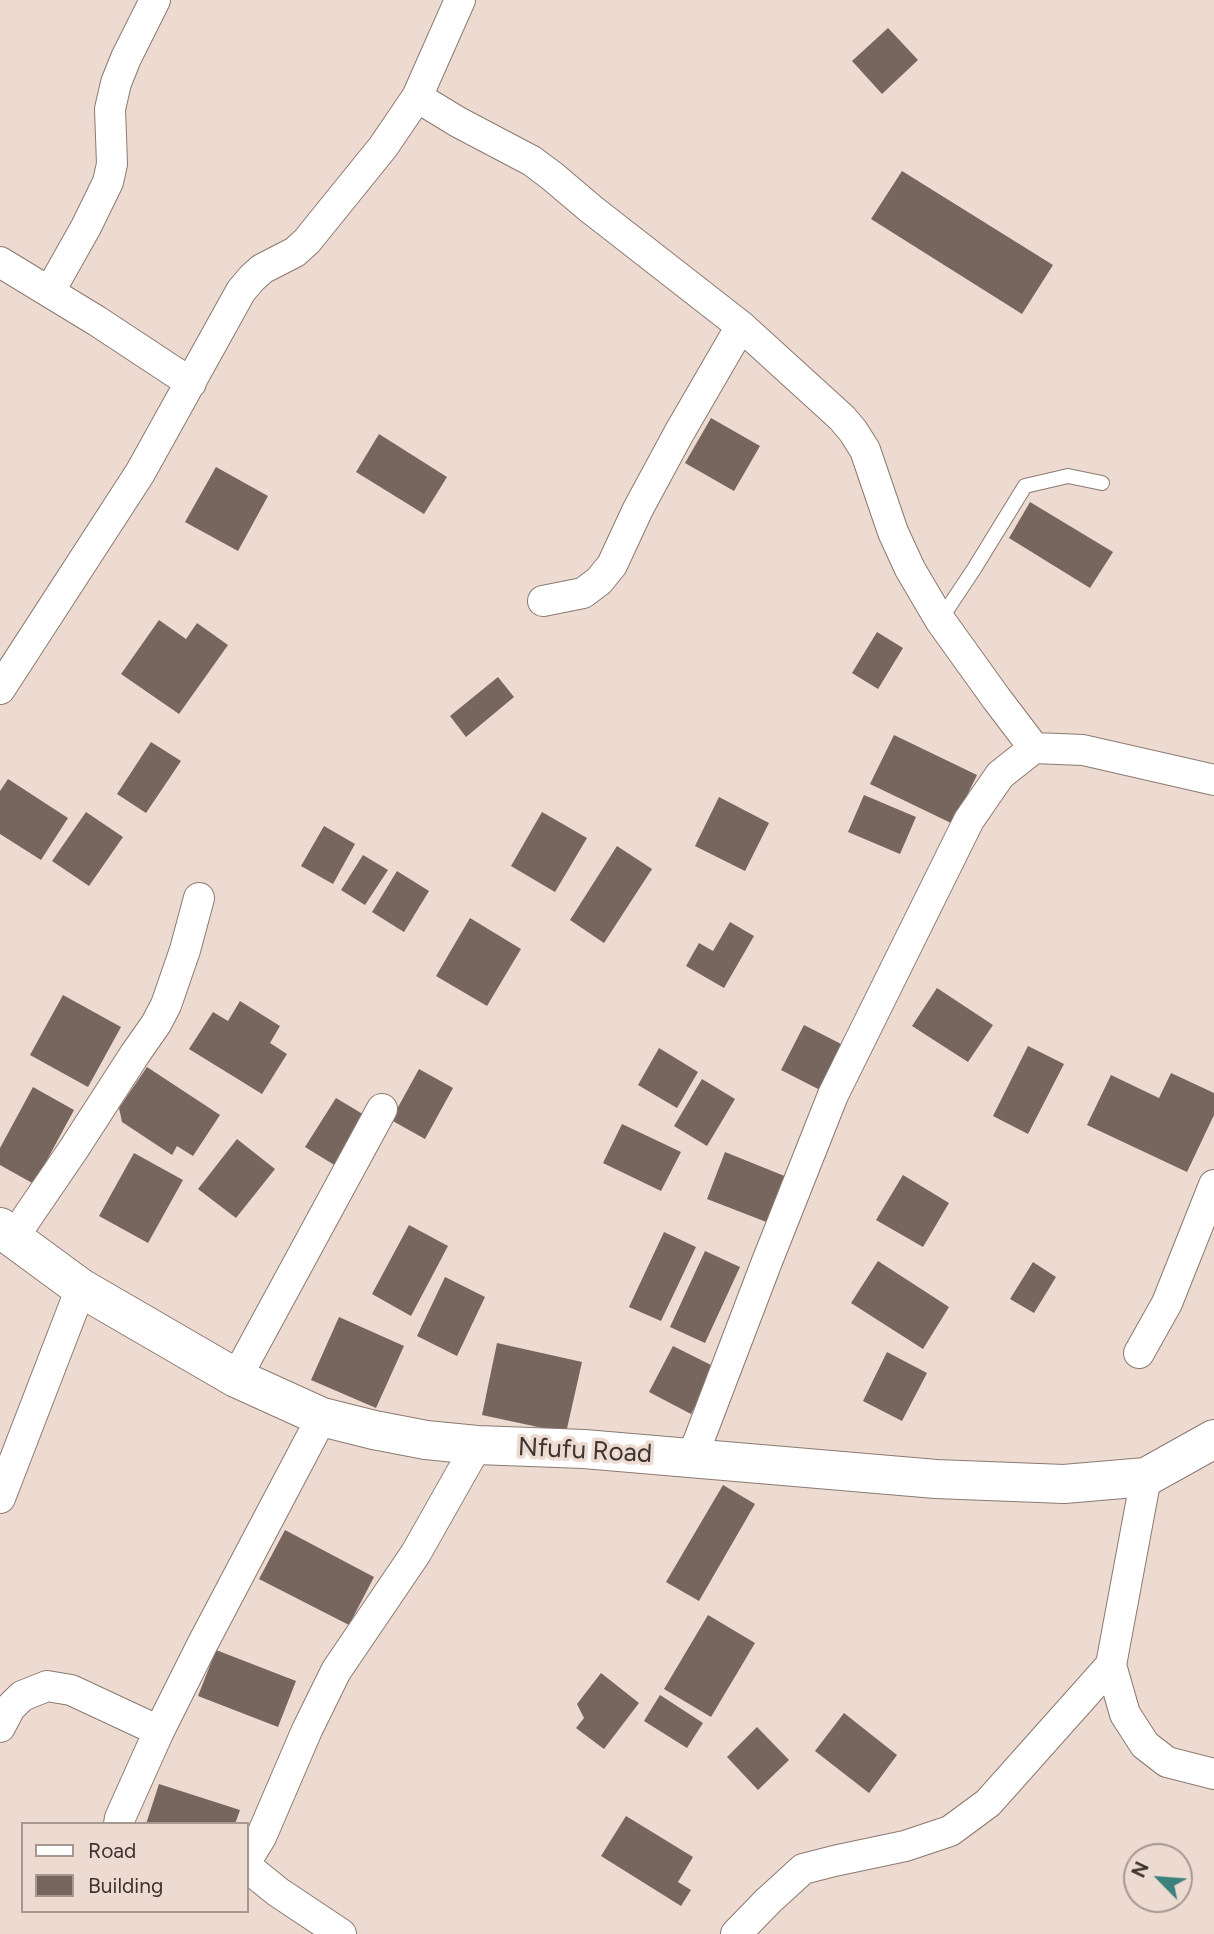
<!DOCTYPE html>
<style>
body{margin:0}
#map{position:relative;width:1214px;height:1934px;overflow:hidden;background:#eddad0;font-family:Figtree,sans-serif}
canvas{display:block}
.legend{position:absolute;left:21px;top:1822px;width:228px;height:91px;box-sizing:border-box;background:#eddad0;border:2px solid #a69890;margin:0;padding:9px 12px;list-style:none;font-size:21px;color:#3c3430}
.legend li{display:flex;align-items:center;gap:14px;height:35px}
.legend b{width:35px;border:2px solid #a69890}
.north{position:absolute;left:1123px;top:1843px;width:70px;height:70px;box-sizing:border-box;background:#eddad0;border:2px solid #a69890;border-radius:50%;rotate:295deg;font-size:19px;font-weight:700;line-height:28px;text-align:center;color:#3c3430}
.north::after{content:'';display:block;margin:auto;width:24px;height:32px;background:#3b827c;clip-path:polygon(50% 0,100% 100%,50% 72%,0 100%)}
</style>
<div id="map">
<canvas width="1214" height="1934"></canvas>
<ul class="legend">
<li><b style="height:9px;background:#fff"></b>Road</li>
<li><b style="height:19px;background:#77665e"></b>Building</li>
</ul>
<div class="north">N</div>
</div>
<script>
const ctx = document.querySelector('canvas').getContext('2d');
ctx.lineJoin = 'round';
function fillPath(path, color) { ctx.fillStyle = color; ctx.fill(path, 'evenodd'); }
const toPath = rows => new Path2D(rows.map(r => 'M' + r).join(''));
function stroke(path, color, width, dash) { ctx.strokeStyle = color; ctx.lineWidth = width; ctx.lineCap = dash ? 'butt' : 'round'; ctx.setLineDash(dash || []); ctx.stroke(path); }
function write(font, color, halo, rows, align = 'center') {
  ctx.font = font + ' Figtree,sans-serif'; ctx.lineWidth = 7; ctx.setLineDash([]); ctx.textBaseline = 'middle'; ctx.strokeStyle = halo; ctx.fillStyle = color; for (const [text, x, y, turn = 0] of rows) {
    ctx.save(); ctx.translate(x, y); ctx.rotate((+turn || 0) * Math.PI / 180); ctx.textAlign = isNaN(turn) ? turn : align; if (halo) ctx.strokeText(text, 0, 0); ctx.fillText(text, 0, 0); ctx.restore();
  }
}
const building = toPath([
 [888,28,918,60,882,94,852,61],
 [902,171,1053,265,1022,314,871,219],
 [711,418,760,446,734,491,685,463],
 [379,434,447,477,424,514,356,472],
 [216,467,268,496,238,551,185,522],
 [1030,502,1113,552,1090,588,1009,538],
 [159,620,186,639,197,623,228,645,179,714,121,674],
 [877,632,903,648,878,689,852,673],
 [498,677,514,697,466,737,450,716],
 [894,735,977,775,953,824,870,784],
 [151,742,181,761,146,813,117,794],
 [8,779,68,818,41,860,0,834,0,791],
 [864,795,916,817,900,854,848,832],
 [719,797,769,823,745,871,695,846],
 [86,812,123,837,89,886,52,861],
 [542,812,587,838,555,892,511,866],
 [324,826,355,844,333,884,301,866],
 [617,846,652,869,604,943,570,920],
 [363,855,388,870,365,905,341,890],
 [397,871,429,891,404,932,372,912],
 [470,918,521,949,487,1006,436,976],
 [730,922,754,936,724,988,686,966,699,943,713,951],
 [937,988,993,1025,968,1062,912,1026],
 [63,995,121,1027,88,1087,30,1055],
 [240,1001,280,1026,270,1043,287,1054,262,1094,189,1049,213,1012,228,1021],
 [804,1025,843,1045,820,1090,781,1070],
 [1028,1046,1064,1064,1028,1134,993,1116],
 [659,1048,698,1072,677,1108,638,1085],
 [147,1067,220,1115,193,1156,177,1146,172,1155,122,1122,119,1108],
 [419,1069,453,1088,425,1139,391,1120],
 [1171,1073,1214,1093,1214,1115,1187,1172,1087,1125,1111,1075,1159,1098],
 [702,1079,735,1099,707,1146,674,1126],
 [33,1087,74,1110,34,1184,0,1165,0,1148],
 [336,1098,366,1116,336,1166,305,1147],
 [622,1124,681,1152,661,1191,603,1163],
 [237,1139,275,1169,236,1218,198,1189],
 [725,1152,787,1177,769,1223,707,1199],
 [134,1153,183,1180,148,1243,99,1216],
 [903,1175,949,1203,923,1247,876,1220],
 [409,1225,448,1246,411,1316,372,1294],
 [664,1232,696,1247,661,1321,629,1307],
 [705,1251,740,1267,705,1343,670,1327],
 [878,1261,949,1307,923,1349,851,1303],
 [1033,1262,1056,1277,1034,1313,1010,1299],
 [445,1277,485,1297,457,1356,417,1336],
 [339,1317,404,1346,376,1408,311,1380],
 [497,1343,582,1362,566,1433,482,1415],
 [673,1346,715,1367,691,1414,649,1392],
 [887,1352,927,1373,902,1421,863,1401],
 [723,1485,755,1504,699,1601,666,1582],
 [285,1530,374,1577,349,1625,259,1579],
 [708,1615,755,1643,711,1717,664,1689],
 [216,1650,296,1681,278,1727,198,1696],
 [601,1673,639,1703,604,1749,576,1728,584,1718,577,1704],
 [660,1695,703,1723,687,1748,644,1721],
 [844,1713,897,1755,869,1793,815,1751],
 [757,1727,789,1760,758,1790,727,1757],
 [159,1784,240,1810,235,1824,146,1824],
 [626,1816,693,1857,678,1882,691,1890,681,1906,601,1856]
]);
const lane = toPath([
 [940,620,974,569,1025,486,1068,476,1102,483]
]);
const street = toPath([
 [417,97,460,0],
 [0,262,97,321,191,383],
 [50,291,86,227,108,182,112,164,110,109,116,83,126,58,155,0],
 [543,601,583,593,599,581,612,565,638,509,679,433,741,326],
 [0,689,140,473,241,291,252,278,262,269,295,252,307,241,383,147,417,97,458,122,532,161,552,176,591,209,741,326,842,418,853,431,865,450,893,532,910,569,940,620,996,698,1034,748],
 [13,1238,73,1150,135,1054,156,1024,166,1005,185,950,199,898],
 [1139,1353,1167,1303,1214,1185],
 [236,1378,382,1109],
 [692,1458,766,1264,833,1095,969,820,1000,775,1034,748,1083,750,1214,780],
 [1146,1477,1111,1665,1125,1714,1145,1745,1167,1762,1214,1774],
 [0,1498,81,1288],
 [0,1727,10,1708,22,1696,47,1686,71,1690,159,1731,203,1643,322,1417],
 [119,1824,120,1818,159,1731],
 [247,1860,261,1837,307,1730,336,1671,416,1553,477,1445],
 [247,1867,278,1892,341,1934],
 [736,1934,768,1901,803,1869,834,1861,905,1846,950,1831,988,1803,1111,1665]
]);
const secondary = toPath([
 [0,1227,13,1238,81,1288,236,1378,322,1417,374,1430,426,1440,477,1445,584,1449,936,1479,1064,1484,1146,1477,1214,1439]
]);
const streetNames = [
 ["Nfufu Road",585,1451,3]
];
fillPath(building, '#77665e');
stroke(lane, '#8b7a71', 16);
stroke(street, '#8b7a71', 32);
stroke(secondary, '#8b7a71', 40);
stroke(lane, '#fff', 14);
stroke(street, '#fff', 30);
stroke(secondary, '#fff', 38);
write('26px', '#3c3430', '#eddad0', streetNames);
</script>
